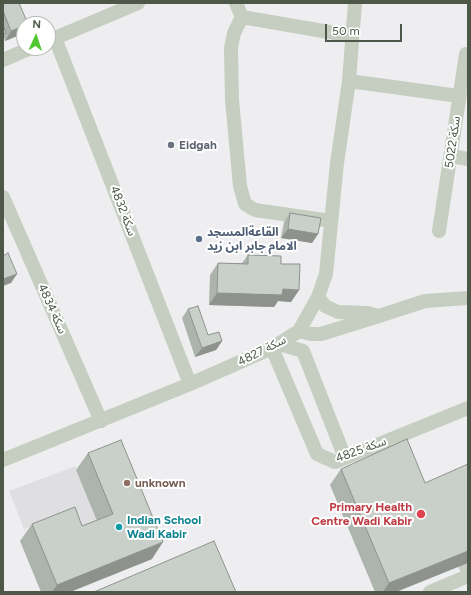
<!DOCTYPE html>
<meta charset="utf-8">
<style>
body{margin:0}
#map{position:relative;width:471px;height:595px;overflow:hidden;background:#eeeef0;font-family:Figtree,sans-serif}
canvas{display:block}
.frame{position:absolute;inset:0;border:4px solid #4d5848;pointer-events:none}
.north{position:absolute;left:16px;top:16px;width:40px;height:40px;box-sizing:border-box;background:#fff;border:1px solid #b8bcb6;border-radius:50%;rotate:3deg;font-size:11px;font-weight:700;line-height:16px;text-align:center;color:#4d5848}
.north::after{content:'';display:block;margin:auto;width:14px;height:18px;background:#51c82f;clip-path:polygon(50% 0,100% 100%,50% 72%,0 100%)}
.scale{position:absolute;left:325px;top:24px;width:77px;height:18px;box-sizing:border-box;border:2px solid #4d5848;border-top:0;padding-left:5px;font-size:12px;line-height:14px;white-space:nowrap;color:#4d5848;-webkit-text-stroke:3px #fff;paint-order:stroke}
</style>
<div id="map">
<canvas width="471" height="595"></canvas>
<div class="frame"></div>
<div class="north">N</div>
<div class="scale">50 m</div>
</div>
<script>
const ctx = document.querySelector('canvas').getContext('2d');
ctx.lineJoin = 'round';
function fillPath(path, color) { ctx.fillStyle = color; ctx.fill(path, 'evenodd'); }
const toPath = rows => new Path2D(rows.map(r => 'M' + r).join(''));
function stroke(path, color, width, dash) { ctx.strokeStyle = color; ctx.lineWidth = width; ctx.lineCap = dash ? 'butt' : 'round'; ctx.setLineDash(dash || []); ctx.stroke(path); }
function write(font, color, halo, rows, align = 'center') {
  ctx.font = font + ' Figtree,"Noto Sans Arabic",sans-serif'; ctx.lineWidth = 4; ctx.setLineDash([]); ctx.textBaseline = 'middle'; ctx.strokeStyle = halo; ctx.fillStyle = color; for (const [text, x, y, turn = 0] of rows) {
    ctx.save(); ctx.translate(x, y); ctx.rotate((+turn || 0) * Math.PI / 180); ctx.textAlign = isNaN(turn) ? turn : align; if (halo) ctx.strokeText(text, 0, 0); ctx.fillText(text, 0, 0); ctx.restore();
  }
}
const education = toPath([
 [76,466,76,470,101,531,71,543,60,516,24,529,9,491]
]);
const minor = toPath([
 [236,3,242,17,352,36],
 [242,17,234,33,231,48,232,100,240,186,245,204,255,210,331,221],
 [55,38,190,384],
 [48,41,138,3],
 [3,60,31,48],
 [349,81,459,96],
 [451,156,468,159],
 [3,197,101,421],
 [439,231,466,54,468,55],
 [318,297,325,306,338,312,368,313,378,316],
 [299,331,311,334,321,334,379,316,425,301,468,298],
 [279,344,303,351,345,458],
 [272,348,317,454,335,462,468,408],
 [3,460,190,384,272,348,299,331,318,297,326,274,337,163,349,81,355,3],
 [457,547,468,571],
 [430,592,468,576]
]);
const wall = toPath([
 [3,3,24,26,24,31,22,34,5,41,4,37,3,38],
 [290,213,318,234,312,243,281,238,284,222],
 [248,255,299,290,291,302,278,301,274,307,209,305,210,275,218,263,242,263],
 [188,309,208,335,222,341,216,350,195,357,182,318],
 [88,453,152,559,70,592,41,592,20,541,32,524,82,526,97,521,76,470],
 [341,469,425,483,396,592,375,592,330,485]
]);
const shadedWall = toPath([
 [24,26,24,31,22,34,5,41,11,31],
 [288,229,318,234,312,243,281,238],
 [17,274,11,283,3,286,3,279],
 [283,289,299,290,291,302,278,301,274,307,209,305,217,293],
 [222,341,216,350,195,357,202,348],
 [163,542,152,559,70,592,52,592,57,585],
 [468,551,468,563,396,592,383,592,389,583]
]);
const building = toPath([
 [3,3,19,3,28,24,24,24,24,26,11,31,3,11,3,3],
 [3,25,6,33,3,34,3,25],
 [290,213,321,218,318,234,288,229,290,213],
 [8,253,17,274,3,279,3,256,8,253],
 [248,255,281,256,281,264,300,264,299,290,283,289,282,295,217,293,218,263,248,264,248,255],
 [198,306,208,335,219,332,222,341,202,348,188,309,198,306],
 [407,439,425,483,468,464,468,551,389,583,341,469,407,439],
 [121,440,163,542,57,585,32,524,75,507,82,526,113,514,88,453,121,440],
 [214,541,236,592,94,592,214,541]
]);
const markers = [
 [171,145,4,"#6b7280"],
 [199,239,4,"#5c6f8a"],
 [127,483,4,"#8d6e63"],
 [421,514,5,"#e0444e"],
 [119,527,4,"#0f9aa8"]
];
const streetNames = [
 ["سكة 5022",453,142,-82],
 ["سكة 4832",123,211,69],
 ["سكة 4834",52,309,66],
 ["سكة 4827",262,351,-27],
 ["سكة 4825",361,450,-20]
];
const worshipNames = [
 ["Eidgah",179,145]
];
const serviceNames = [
 ["القاعةالمسجد",207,232],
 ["الامام جابر ابن زيد",207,246]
];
const educationNames = [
 ["unknown",135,483]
];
const healthNames = [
 ["Primary Health",412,507],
 ["Centre Wadi Kabir",412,521]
];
const cultureNames = [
 ["Indian School",127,520],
 ["Wadi Kabir",127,534]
];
fillPath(education, '#dfdfe1');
stroke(minor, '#c5cec0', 14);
fillPath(wall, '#adb3ad');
fillPath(shadedWall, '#8d928d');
fillPath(building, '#c9d0c9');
stroke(building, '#8d928d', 1);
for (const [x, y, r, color] of markers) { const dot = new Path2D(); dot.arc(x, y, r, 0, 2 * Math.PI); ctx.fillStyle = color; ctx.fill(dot); stroke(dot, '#fff', 1.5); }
write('12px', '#4d5848', '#fff', streetNames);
write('bold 12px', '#5b616d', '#fff', worshipNames, 'left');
write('bold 12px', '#4e5e75', '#fff', serviceNames, 'left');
write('bold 12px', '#785e54', '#fff', educationNames, 'left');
write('bold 12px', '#be3a42', '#fff', healthNames, 'right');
write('bold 12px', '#0d838f', '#fff', cultureNames, 'left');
</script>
